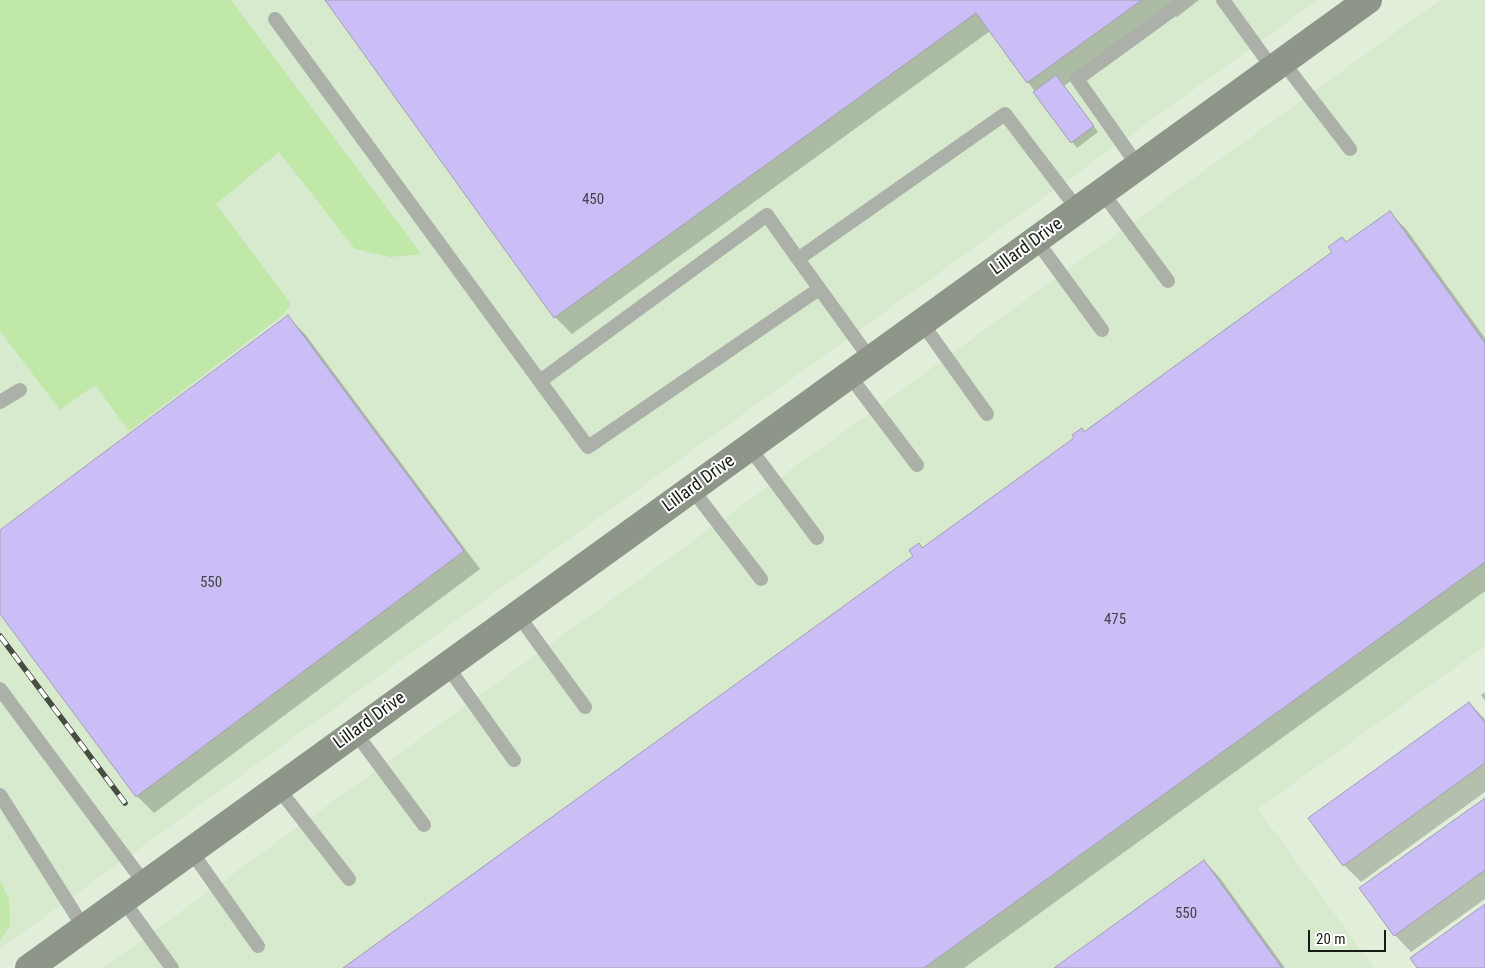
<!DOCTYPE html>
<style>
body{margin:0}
#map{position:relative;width:1485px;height:968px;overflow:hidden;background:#e1efda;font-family:"Roboto Condensed",sans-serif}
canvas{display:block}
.scale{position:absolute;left:1308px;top:930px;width:78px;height:22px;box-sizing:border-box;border:2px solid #161b13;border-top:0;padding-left:6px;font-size:15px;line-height:18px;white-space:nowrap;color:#161b13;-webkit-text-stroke:4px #fff;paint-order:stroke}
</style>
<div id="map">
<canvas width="1485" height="968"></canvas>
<div class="scale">20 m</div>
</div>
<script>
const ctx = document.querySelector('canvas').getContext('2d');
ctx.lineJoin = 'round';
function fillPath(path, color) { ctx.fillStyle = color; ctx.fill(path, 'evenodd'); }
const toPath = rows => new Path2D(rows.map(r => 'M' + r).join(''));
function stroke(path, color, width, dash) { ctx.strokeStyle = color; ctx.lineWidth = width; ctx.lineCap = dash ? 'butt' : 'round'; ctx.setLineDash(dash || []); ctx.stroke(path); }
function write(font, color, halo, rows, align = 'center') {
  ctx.font = font + ' "Roboto Condensed",sans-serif'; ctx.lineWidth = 4; ctx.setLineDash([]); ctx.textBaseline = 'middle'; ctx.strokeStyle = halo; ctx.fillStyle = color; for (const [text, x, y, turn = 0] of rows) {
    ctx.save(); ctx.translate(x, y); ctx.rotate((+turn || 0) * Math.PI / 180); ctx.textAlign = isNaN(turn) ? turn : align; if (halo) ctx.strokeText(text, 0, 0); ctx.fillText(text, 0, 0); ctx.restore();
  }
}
const built = toPath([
 [0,0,1318,0,0,949],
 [1440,0,1485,0,1485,646,1258,809,1374,968,103,968]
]);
const green = toPath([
 [0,0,231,0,421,254,390,257,355,249,279,152,216,204,291,304,283,315,129,431,95,385,60,410,0,331],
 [0,881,9,899,10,925,0,941]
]);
const shadow = toPath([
 [327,0,1199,0,1177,17,1169,10,1064,86,1098,132,1077,148,990,31,572,334,555,317],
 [1389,212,1406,229,1485,338,1485,591,964,968,346,968],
 [288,317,305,334,480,569,154,813,137,796,0,612,0,532],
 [1485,692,1485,701,1481,695],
 [1469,703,1485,719,1485,792,1361,882,1344,865],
 [1485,799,1485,899,1411,952,1395,935],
 [1204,861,1220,878,1285,968,1056,968]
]);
const building = toPath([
 [325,0,1142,0,1027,83,976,13,554,318,325,0],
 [1056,75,1094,126,1071,143,1033,92,1056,75],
 [1390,211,1485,343,1485,562,924,968,343,968,913,556,909,550,919,543,922,548,1074,438,1072,435,1082,428,1084,432,1332,252,1328,247,1342,237,1346,242,1390,211],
 [288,315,464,551,136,797,0,614,0,530,288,315],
 [1469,702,1485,723,1485,763,1343,866,1308,818,1469,702],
 [1485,798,1485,870,1394,936,1359,888,1485,798],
 [1204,860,1282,968,1054,968,1204,860],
 [1485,904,1485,968,1417,968,1410,958,1485,904]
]);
const lane = toPath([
 [1223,0,1273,69],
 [275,19,588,447,819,289],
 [1283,62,1350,149],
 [1138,166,1077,79,1186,0],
 [1102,192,1168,281],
 [1036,240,1102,330],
 [922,323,987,414],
 [871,360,798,259,1005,114,1078,210],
 [849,375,917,465],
 [540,381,767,215,798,259],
 [0,402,20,390],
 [749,447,817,538],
 [692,489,761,579],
 [518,615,585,707],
 [447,666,514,760],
 [0,689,145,884],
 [355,732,424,825],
 [278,788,349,879],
 [0,795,84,928],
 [191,851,258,946],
 [123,900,172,968]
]);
const secondary = toPath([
 [29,968,1368,0]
]);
const rail = toPath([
 [0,636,125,803]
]);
const numberNames = [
 ["450",593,200],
 ["550",211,583],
 ["475",1115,620],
 ["550",1186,914]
];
const streetNames = [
 ["Lillard Drive",1027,247,-36],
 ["Lillard Drive",699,484,-36],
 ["Lillard Drive",370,721,-36]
];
fillPath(built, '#d7eacd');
fillPath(green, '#bfe8a9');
fillPath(shadow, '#0003');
fillPath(building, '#cbbef6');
stroke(building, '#a29eb4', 1);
stroke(lane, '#abb1a8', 14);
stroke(secondary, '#8d9688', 28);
stroke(rail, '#464e42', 5.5);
stroke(rail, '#fff', 4, [11]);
write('15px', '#43444c', null, numberNames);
write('18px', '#161b13', '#fff', streetNames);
</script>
